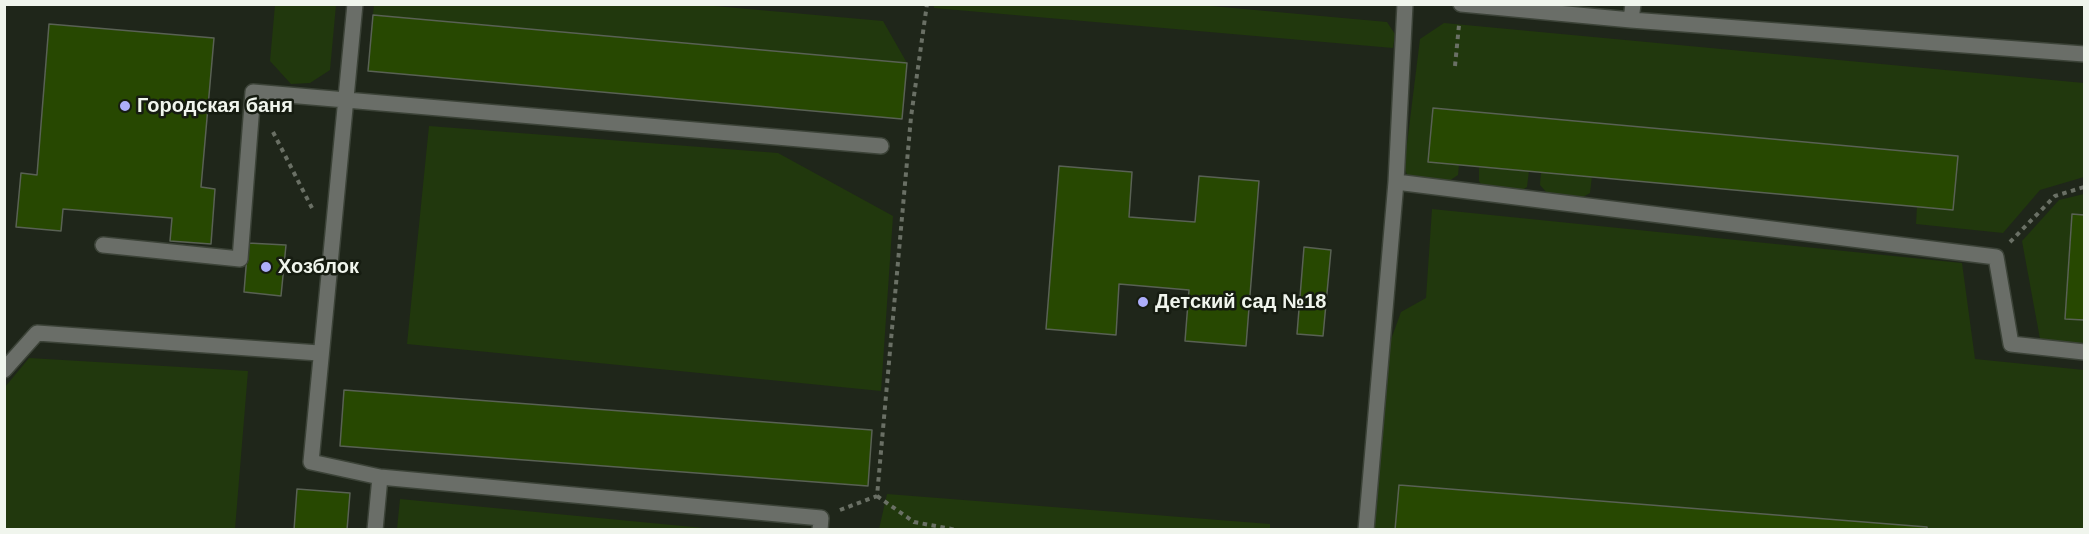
<!DOCTYPE html>
<meta charset="utf-8">
<style>
body{margin:0}
#map{position:relative;width:2089px;height:534px;overflow:hidden;background:#1f261a;font-family:Helvetica,sans-serif}
canvas{display:block}
.frame{position:absolute;inset:0;border:6px solid #f0f5ed;pointer-events:none}
</style>
<div id="map">
<canvas width="2089" height="534"></canvas>
<div class="frame"></div>
</div>
<script>
const ctx = document.querySelector('canvas').getContext('2d');
ctx.lineJoin = 'round';
function fillPath(path, color) { ctx.fillStyle = color; ctx.fill(path, 'evenodd'); }
const toPath = rows => new Path2D(rows.map(r => 'M' + r).join(''));
function stroke(path, color, width, dash) { ctx.strokeStyle = color; ctx.lineWidth = width; ctx.lineCap = dash ? 'butt' : 'round'; ctx.setLineDash(dash || []); ctx.stroke(path); }
function write(font, color, halo, rows, align = 'center') {
  ctx.font = font + ' Helvetica,sans-serif'; ctx.lineWidth = 5; ctx.setLineDash([]); ctx.textBaseline = 'middle'; ctx.strokeStyle = halo; ctx.fillStyle = color; for (const [text, x, y, turn = 0] of rows) {
    ctx.save(); ctx.translate(x, y); ctx.rotate((+turn || 0) * Math.PI / 180); ctx.textAlign = isNaN(turn) ? turn : align; if (halo) ctx.strokeText(text, 0, 0); ctx.fillText(text, 0, 0); ctx.restore();
  }
}
const green = toPath([
 [374,4,692,4,883,21,907,63,373,15],
 [275,5,336,5,330,70,310,83,291,84,270,61],
 [934,5,1200,5,1387,22,1395,34,1393,48,934,8],
 [1444,23,2084,83,2084,177,2040,190,2003,233,1916,224,1917,206,1953,209,1958,156,1433,108,1428,162,1459,165,1458,175,1449,181,1409,178,1404,168,1420,39],
 [429,126,778,153,893,216,881,391,407,344],
 [1479,167,1529,171,1527,187,1519,192,1483,188,1479,181],
 [1541,172,1592,176,1590,193,1583,197,1547,193,1540,185],
 [2084,194,2084,215,2072,214,2065,319,2084,320,2084,344,2040,339,2022,241,2059,200],
 [1432,209,1962,263,1975,359,2084,370,2084,529,1927,529,1927,527,1399,485,1395,529,1374,530,1389,345,1401,312,1426,298],
 [29,358,248,371,235,529,5,529,5,387],
 [887,494,1270,524,1270,529,879,529],
 [400,499,714,529,397,529]
]);
const building = toPath([
 [373,15,907,63,902,119,368,71,373,15],
 [49,24,214,38,201,187,215,189,211,244,170,241,172,218,63,209,61,231,16,227,21,173,37,175,49,24],
 [1433,108,1958,156,1953,210,1428,162,1433,108],
 [1059,166,1132,172,1129,217,1195,222,1199,176,1259,181,1246,346,1185,341,1189,290,1119,284,1116,335,1046,329,1059,166],
 [2072,214,2084,215,2084,320,2065,319,2072,214],
 [248,243,286,245,281,296,244,292,248,243],
 [1304,247,1331,250,1323,336,1297,334,1304,247],
 [344,390,872,430,868,486,340,446,344,390],
 [1399,485,1927,527,1927,530,1395,530,1399,485],
 [297,489,350,493,347,530,294,530,297,489]
]);
const path = toPath([
 [1455,66,1459,25],
 [273,132,312,208],
 [2010,242,2055,196,2084,187],
 [877,496,914,522,957,530],
 [840,510,877,496,911,117,927,4]
]);
const minor = toPath([
 [355,4,311,462,380,477,821,518,820,530],
 [1461,4,1631,20,2084,54],
 [1631,20,1633,4],
 [1396,182,1996,257,2011,344,2084,352],
 [103,245,240,259,253,92,881,146],
 [4,370,37,333,319,353],
 [375,530,380,477],
 [1366,530,1396,182,1405,4]
]);
const markers = [
 [125,106,6,"#adaefb"],
 [266,267,6,"#adaefb"],
 [1143,302,6,"#adaefb"]
];
const poiNames = [
 ["Городская баня",137,106],
 ["Хозблок",278,267],
 ["Детский сад №18",1155,302]
];
fillPath(green, '#21380d');
fillPath(building, '#274801');
stroke(building, '#596154', 1.5);
stroke(minor, '#3c4338', 18);
stroke(path, '#6a7065', 4, [4.5, 4.5]);
stroke(minor, '#6a6e68', 15);
for (const [x, y, r, color] of markers) { const dot = new Path2D(); dot.arc(x, y, r, 0, 2 * Math.PI); ctx.fillStyle = color; ctx.fill(dot); stroke(dot, '#161c11', 2); }
write('bold 20px', '#f0f5ed', '#161c11', poiNames, 'left');
</script>
